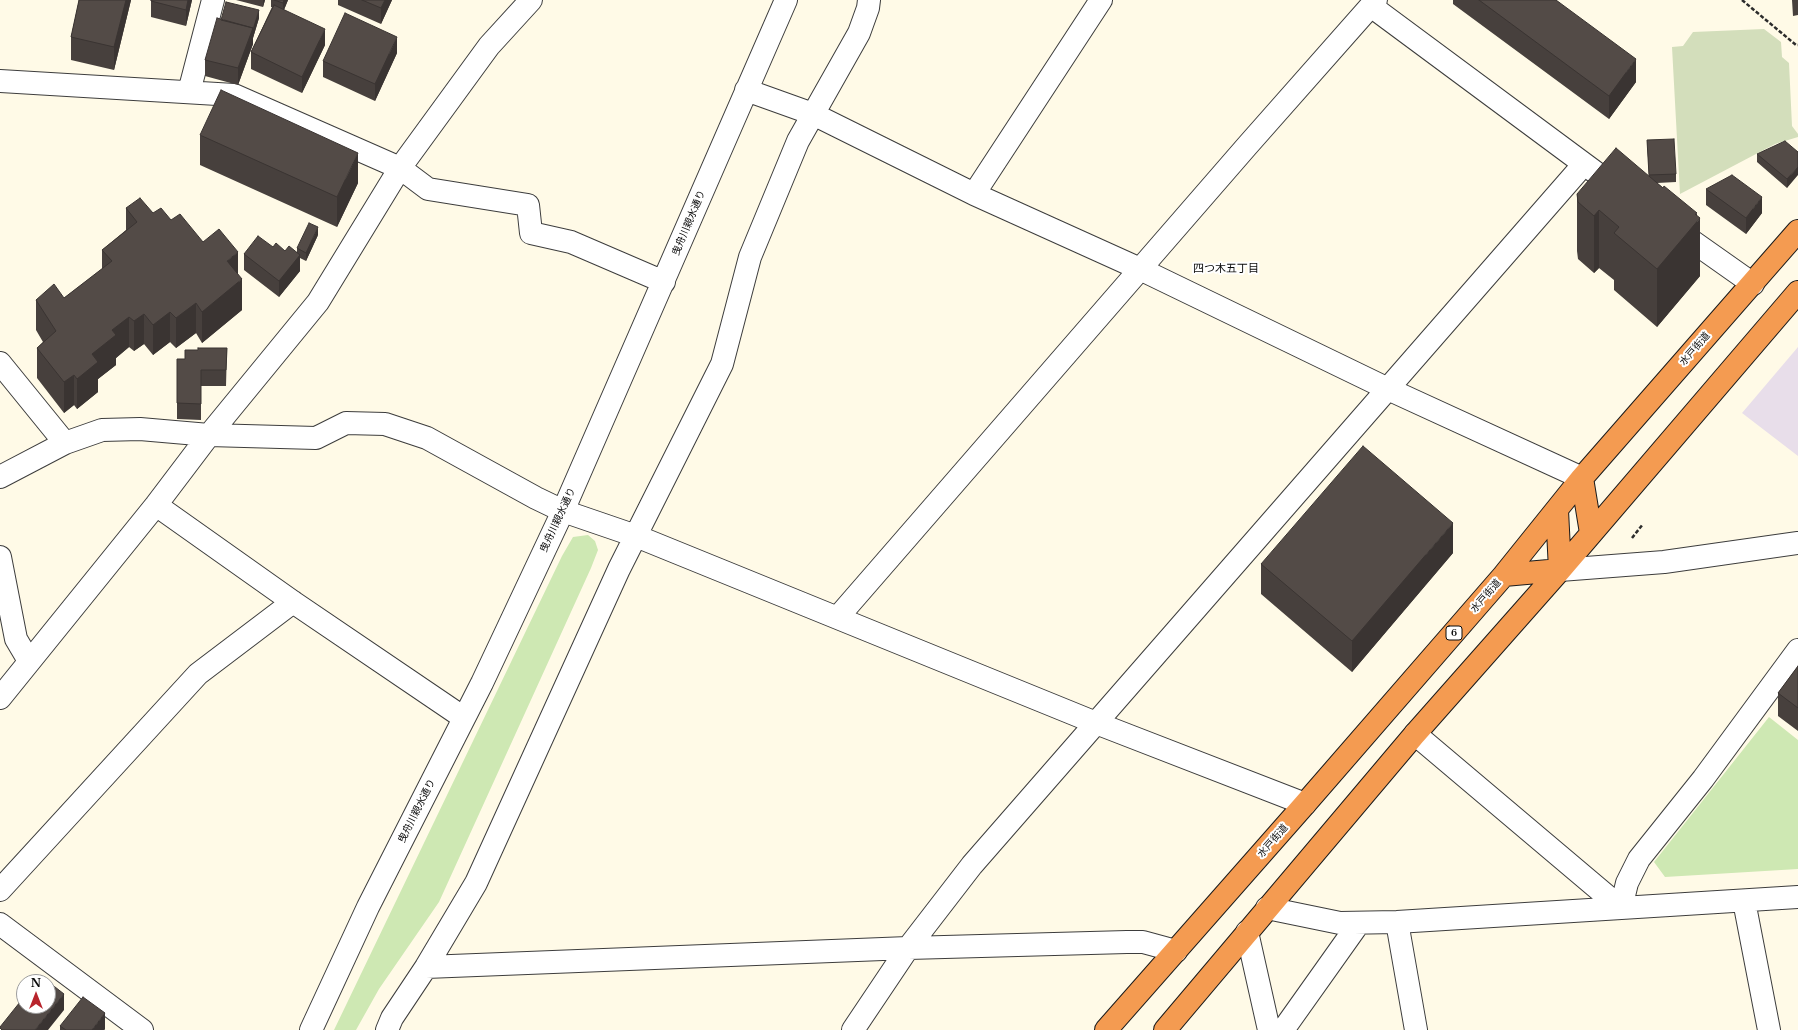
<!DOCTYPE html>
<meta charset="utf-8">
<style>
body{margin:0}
#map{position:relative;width:1798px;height:1030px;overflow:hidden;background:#fffae7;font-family:"Libre Baskerville",serif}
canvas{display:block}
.north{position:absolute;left:16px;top:974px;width:40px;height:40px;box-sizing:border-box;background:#fff;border:1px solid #9d9d9d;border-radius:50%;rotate:0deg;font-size:11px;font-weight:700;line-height:16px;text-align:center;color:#0a0a0a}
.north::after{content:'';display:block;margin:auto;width:14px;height:18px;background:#b8242c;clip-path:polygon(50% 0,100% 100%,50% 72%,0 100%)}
</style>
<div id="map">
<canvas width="1798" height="1030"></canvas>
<div class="north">N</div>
</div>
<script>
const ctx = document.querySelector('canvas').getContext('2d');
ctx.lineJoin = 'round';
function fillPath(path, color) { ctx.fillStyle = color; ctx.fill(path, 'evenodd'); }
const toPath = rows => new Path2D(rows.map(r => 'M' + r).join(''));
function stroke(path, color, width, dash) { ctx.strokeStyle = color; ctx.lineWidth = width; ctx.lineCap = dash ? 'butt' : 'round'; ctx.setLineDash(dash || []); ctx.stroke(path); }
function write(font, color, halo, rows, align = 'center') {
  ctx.font = font + ' "Libre Baskerville","Noto Sans JP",serif'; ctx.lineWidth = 4; ctx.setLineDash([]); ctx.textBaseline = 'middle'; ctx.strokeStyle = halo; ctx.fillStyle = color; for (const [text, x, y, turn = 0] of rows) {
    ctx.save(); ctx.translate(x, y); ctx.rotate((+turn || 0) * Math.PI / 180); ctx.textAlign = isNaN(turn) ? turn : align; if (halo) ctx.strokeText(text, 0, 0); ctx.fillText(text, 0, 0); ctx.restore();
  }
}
const industrial = toPath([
 [1798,347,1798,456,1742,413]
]);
const green = toPath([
 [588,535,595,541,598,550,591,568,439,902,379,989,356,1030,334,1030,562,556,573,537],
 [1769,717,1798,740,1798,869,1665,877,1654,862]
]);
const cemetery = toPath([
 [1764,29,1781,42,1782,57,1789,63,1792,126,1798,134,1798,137,1775,144,1680,194,1672,47,1683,46,1693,32]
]);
const path = toPath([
 [1742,0,1796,45,1798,45],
 [1632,538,1643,524]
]);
const minor = toPath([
 [1371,6,1595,172],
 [0,81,234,95,400,168,428,189,528,205,531,233,571,242,664,282],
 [746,90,813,114,974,194,1140,269,1388,389,1582,478],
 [189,92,213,0],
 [974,194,1101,0],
 [1675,229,1753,284],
 [0,363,65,443],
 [0,477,65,443,102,430,140,429,209,435,316,438,346,423,385,424,427,438,536,498,563,511,636,536,1096,723,1305,804],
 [156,505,293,602,464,718],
 [0,557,16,639,29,661],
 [1560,570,1664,562,1798,543],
 [838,617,1247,146,1376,0],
 [0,698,156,505,209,435,318,302,400,168,489,46,531,0],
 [1415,734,1621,908,1627,883,1639,859,1703,779,1798,650],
 [0,890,198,674,293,602],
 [1744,901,1769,1030],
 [1267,908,1340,923,1397,922,1798,897],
 [1397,922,1416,1030],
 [0,924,142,1030],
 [1247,932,1269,1030],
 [426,967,908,948,1127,942,1143,942,1176,951],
 [311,1030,368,907,482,683,563,511,786,0],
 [387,1030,392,1018,426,967,476,883,619,569,722,364,750,257,798,141,859,33,868,8,869,0],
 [853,1030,908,948,972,865,1584,164],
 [1283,1030,1359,923]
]);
const highway = toPath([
 [1582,478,1591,533],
 [1504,575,1560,570,1557,510],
 [1106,1030,1305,804,1504,575,1582,478,1798,231],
 [1165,1030,1415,734,1560,570,1798,292]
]);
const wall = toPath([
 [79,0,131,0,114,70,71,60,71,37],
 [192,0,186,26,151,17,151,1],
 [236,0,265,0,263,7],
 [271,0,288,0,284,10,325,45,302,93,251,69,251,52,272,7,271,7],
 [338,0,392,0,381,24,338,5],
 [1453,0,1556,0,1636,82,1609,119,1453,4],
 [1792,0,1798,0,1798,15,1793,16],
 [259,18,253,38,253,44,238,85,205,76,205,60,221,20],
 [397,53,375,101,323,77,323,61],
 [200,135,358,183,337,227,200,165],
 [1647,140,1676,174,1676,182,1657,183,1697,215,1700,276,1657,327,1614,290,1614,280,1599,268,1594,273,1578,259,1577,251,1577,194,1649,176],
 [1798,152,1787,188,1757,162,1757,154],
 [1706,189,1762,213,1746,234,1706,205],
 [126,208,153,213,171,220,203,242,238,274,242,310,202,343,196,333,176,348,170,342,153,355,144,344,134,351,129,347,116,358,116,365,98,379,98,392,77,409,74,405,64,413,37,378,37,348,43,342,36,330,36,300,64,298,102,269,102,250,126,230],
 [318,235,306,261,300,258,300,271,279,297,244,270,244,254,273,247,285,251,297,252,297,248],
 [227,348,226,386,201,386,201,420,177,419,177,403,198,350],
 [1453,553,1352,672,1261,594,1261,564],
 [1798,666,1798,731,1778,716,1778,693],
 [60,1026,105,1029,104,1030,60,1030]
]);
const shadedWall = toPath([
 [126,0,131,0,114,70,114,47],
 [188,0,192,0,186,26,186,10],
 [263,0,265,0,263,7],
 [284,0,288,0,283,12,283,3],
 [385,0,392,0,381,24,381,8],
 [259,10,259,18,253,38,253,44,238,85,238,68],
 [325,29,325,45,302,93,302,77],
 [397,37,397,53,375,101,375,84],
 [1636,59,1636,82,1609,119,1609,96],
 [358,153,358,183,337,227,337,197],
 [1798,167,1798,175,1787,188,1787,179],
 [1762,197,1762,213,1746,234,1746,218],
 [1599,210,1599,268,1594,273,1594,216],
 [1697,213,1697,222,1700,218,1700,276,1657,327,1657,269],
 [318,227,318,235,306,261,306,253],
 [238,252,238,282,227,261],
 [300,255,300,271,279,297,279,281],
 [242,279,242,310,202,343,202,312],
 [196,303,196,333,176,348,176,318],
 [170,312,170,342,153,355,153,325],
 [144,314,144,344,134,351,134,321],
 [129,317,129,347,116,358,116,365,98,379,98,392,77,409,77,379,92,354,112,330],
 [74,375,74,405,64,413,64,382],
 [1453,523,1453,553,1352,672,1352,641],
 [64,994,64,1010,48,1030,35,1030],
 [105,1013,105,1029,104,1030,92,1030]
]);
const building = toPath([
 [79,0,126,0,114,47,71,37,79,0],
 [151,0,188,0,186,10,151,1,151,0],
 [274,0,284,0,283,3,274,0],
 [362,0,385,0,381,8,362,0],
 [1479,0,1556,0,1636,59,1609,96,1479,0],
 [226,2,259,10,253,30,253,28,221,20,226,2],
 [274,5,325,29,302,77,251,52,274,5],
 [345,13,397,37,375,84,323,61,345,13],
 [217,18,253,28,238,68,205,60,217,18],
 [221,90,358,153,337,197,200,135,221,90],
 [1674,139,1676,174,1649,175,1647,140,1674,139],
 [1785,141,1798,152,1798,167,1787,179,1757,154,1785,141],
 [1616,148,1663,188,1664,186,1697,213,1695,214,1700,218,1657,269,1614,233,1619,227,1599,210,1594,216,1578,202,1577,194,1616,148],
 [1732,175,1762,197,1746,218,1706,189,1732,175],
 [140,198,153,213,161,208,171,220,180,214,203,242,219,229,238,252,227,261,242,279,202,312,196,303,176,318,170,312,153,325,144,314,134,321,129,317,112,330,116,335,92,354,98,362,77,379,74,375,64,382,37,348,56,331,36,300,54,284,64,298,112,261,102,250,137,222,126,208,140,198],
 [309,223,318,227,306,253,297,248,309,223],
 [258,236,273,247,276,243,285,251,289,246,300,255,279,281,244,254,258,236],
 [198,348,227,348,226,370,201,370,201,404,177,403,177,359,185,359,185,350,198,350,198,348],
 [1363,446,1453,523,1352,641,1261,564,1363,446],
 [1798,666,1798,708,1778,693,1798,666],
 [41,976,64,994,35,1030,2,1030,0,1028,0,1027,24,997,24,1006,48,1006,48,982,36,982,41,976],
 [83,997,105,1013,92,1030,66,1030,60,1026,83,997]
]);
const shields = [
 [1454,633,16]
];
const shieldNames = [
 ["6",1454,633]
];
const streetNames = [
 ["曳舟川親水通り",689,223,-67],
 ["水戸街道",1695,349,-49],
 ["曳舟川親水通り",558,520,-65],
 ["水戸街道",1486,596,-49],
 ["曳舟川親水通り",417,811,-63],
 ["水戸街道",1273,841,-49]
];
const neighbourhoodNames = [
 ["四つ木五丁目",1226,269]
];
fillPath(industrial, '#e8deea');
fillPath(green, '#cee8b3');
fillPath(cemetery, '#d3debb');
stroke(minor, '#3d3d3d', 24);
stroke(highway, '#1b1b1b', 24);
stroke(path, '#2c2c2c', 2.5, [4, 2]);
stroke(minor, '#fff', 22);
stroke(highway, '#f49b51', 22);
fillPath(wall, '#47403d');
fillPath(shadedWall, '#3a3432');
fillPath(building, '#534b47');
stroke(building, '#3a3432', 1);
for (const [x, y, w] of shields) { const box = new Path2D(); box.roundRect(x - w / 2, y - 7, w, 14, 3); ctx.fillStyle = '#fff'; ctx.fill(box); stroke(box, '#0a0a0a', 1); }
write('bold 9px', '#0a0a0a', null, shieldNames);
write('10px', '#0a0a0a', '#fff', streetNames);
write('11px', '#0a0a0a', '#fff', neighbourhoodNames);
</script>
